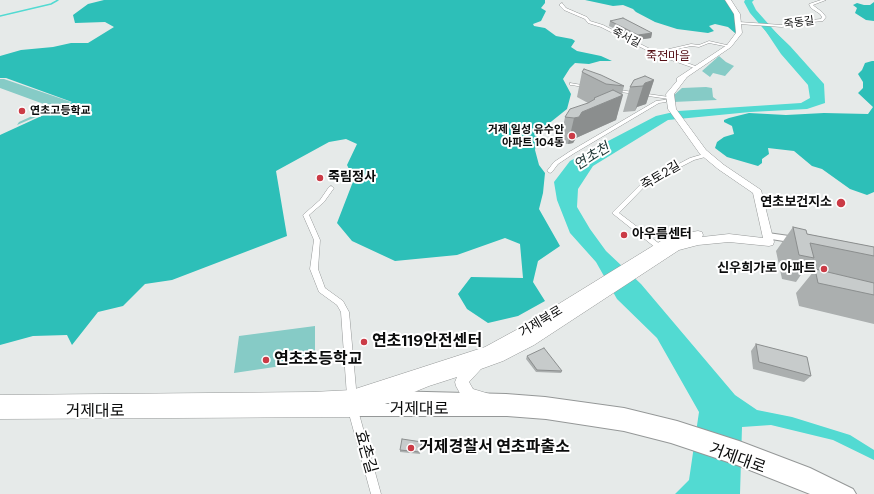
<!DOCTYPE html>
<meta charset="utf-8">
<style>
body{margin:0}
canvas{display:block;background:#e6eae9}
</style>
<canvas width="874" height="494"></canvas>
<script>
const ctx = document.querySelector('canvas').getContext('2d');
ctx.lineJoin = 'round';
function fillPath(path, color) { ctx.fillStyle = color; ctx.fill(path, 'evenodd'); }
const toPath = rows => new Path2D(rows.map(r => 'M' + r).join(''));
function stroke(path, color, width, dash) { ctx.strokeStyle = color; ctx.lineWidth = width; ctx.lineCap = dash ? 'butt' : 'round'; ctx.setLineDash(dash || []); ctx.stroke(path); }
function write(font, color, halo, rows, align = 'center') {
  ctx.font = font + ' "DM Sans","Noto Sans KR",sans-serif'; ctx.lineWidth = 4; ctx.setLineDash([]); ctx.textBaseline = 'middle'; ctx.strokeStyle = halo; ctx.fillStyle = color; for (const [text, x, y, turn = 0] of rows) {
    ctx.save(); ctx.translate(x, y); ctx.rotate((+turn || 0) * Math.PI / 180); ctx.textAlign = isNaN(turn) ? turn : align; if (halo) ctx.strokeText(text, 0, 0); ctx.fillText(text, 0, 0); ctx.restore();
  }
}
const green = toPath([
 [719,56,726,62,734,66,725,76,713,73,710,77,702,71],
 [0,79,4,79,71,102,17,125,19,122,52,107,0,88],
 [706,87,712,88,713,97,717,100,673,102,674,95,682,88],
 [315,326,315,361,234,373,239,336]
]);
const forest = toPath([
 [104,0,545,0,545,3,541,8,546,11,541,21,533,24,534,26,545,28,556,36,572,39,575,41,571,47,577,51,601,56,612,61,600,61,589,64,575,63,570,68,563,79,571,94,567,109,547,125,537,137,535,150,539,165,545,173,543,193,539,209,560,246,538,261,533,282,545,301,518,316,488,323,467,309,458,294,471,277,523,278,520,244,505,238,457,255,395,261,352,241,337,223,354,179,347,165,357,144,346,139,329,142,276,171,287,236,172,280,145,284,123,306,98,312,72,345,67,335,33,336,0,345,0,135,72,102,6,78,0,78,0,56,21,50,53,47,71,43,88,43,114,27,105,22,75,23,73,15,88,4],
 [585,0,728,0,733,7,740,29,735,33,728,27,715,24,709,26,714,31,708,33,677,29,655,22,636,12,633,9,623,5,613,6],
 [874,2,874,21,866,20,855,13,857,8,853,5,857,3,864,5,870,5],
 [872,61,874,61,874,192,867,195,850,189,822,169,812,166,794,151,768,148,769,154,762,159,762,163,758,166,727,157,715,148,717,142,724,137,734,134,732,126,724,122,724,120,729,118,749,113,786,115,824,113,868,114,873,107,858,93,863,88,863,82,858,74,862,70,865,63]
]);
const water = toPath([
 [761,24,767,24,790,46,824,84,825,103,807,109,750,112,668,120,593,166,578,189,577,207,590,229,606,251,641,284,735,395,757,410,792,417,850,435,874,450,874,460,833,440,771,425,742,427,740,494,675,494,689,480,699,412,657,338,617,299,596,262,570,233,557,200,554,182,570,161,656,116,678,111,801,103,810,98,808,85,781,54]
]);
const stream = toPath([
 [0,16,51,4,58,0]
]);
const river = toPath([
 [745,0,754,0,752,2,756,10,780,37,781,39,780,41,774,41,750,13,744,2,745,0]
]);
const minor = toPath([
 [821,0,826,0,813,5,814,6,822,12,826,17,823,21,802,23,782,27,739,24,737,23,739,22,782,25,802,21,821,19,822,17,820,14,811,8,809,4,821,0],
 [562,3,566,8,587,17,590,21,603,25,656,52,691,44,699,45,709,41,731,46,729,47,709,43,699,47,691,46,660,53,698,67,694,68,654,54,601,27,588,23,585,19,564,10,560,6,560,4,562,3],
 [570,83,588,86,590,87,588,88,572,85,570,85,570,83],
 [612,89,669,97,671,98,669,99,614,91,612,91,612,89],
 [664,100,666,100,666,102,659,103,573,154,558,164,552,172,550,173,547,171,554,162,569,152,656,101,664,100],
 [707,153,709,154,709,156,694,160,646,185,619,213,665,248,667,250,665,252,661,252,612,213,642,183,690,158,707,153],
 [331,186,334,188,324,202,309,215,320,240,318,269,325,288,343,301,349,312,358,410,381,494,371,494,348,410,341,312,337,305,319,292,310,269,314,240,303,215,320,200,329,187,331,186]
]);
const tertiary = toPath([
 [768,233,796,237,800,240,796,243,765,238,764,236,765,234,768,233]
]);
const secondary = toPath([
 [387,391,506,394,545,397,624,408,677,421,739,441,810,468,853,489,856,494,810,494,737,465,671,443,624,431,546,419,507,416,357,416,352,414,350,410,352,406,357,404,412,404,387,403,382,401,380,397,382,393,387,391]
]);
const primary = toPath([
 [725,0,731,0,740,14,742,33,731,47,687,77,674,94,676,109,706,150,724,165,761,190,774,242,773,245,769,246,729,242,698,245,679,250,534,345,503,361,481,369,469,382,473,389,493,395,495,400,493,405,488,407,463,399,456,386,455,382,457,377,429,386,353,417,0,419,0,395,312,392,352,390,485,347,518,329,669,236,698,231,702,232,703,235,702,237,729,234,763,238,753,193,718,169,700,154,668,109,666,94,677,81,677,78,727,45,736,33,734,14,725,0]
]);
const wall = toPath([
 [610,21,652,33,651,38,637,40,609,26],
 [582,72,624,86,616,120,576,138,573,143,568,144,560,143,565,117,588,103,577,97],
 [654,80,646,104,637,107,635,111,623,112,630,87],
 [793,227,807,234,874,247,874,324,799,306,796,293,814,271,805,269,796,282,782,279,776,251],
 [756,344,811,376,804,382,753,369,751,351],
 [527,356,562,371,561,373,536,372,526,359],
 [422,444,420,454,400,452,400,450]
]);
const shadedWall = toPath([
 [652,33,651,38,637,40,638,35],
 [654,80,646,104,637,107,635,111,643,86,645,83],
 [623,95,616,120,576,138,573,143,568,144,574,118,582,112]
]);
const building = toPath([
 [623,18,652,33,638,35,610,21,623,18],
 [584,69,601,75,624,86,606,84,582,72,584,69],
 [645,76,654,80,645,83,643,86,630,87,634,80,645,76],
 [613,90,623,95,582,112,579,117,574,118,565,117,570,109,588,103,595,99,594,98,613,90],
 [793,227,806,230,807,234,874,247,874,256,810,243,814,258,799,255,793,227],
 [815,269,874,283,874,295,818,283,815,269],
 [756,344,807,357,811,376,759,362,756,344],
 [544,348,562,371,537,370,527,356,544,348],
 [402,439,422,442,420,452,400,450,402,439]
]);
const markers = [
 [22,111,4,"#cb3b46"],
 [572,136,4,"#cb3b46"],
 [320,178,4,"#cb3b46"],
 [841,203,5,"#cb3b46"],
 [624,235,4,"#cb3b46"],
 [824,269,4,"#cb3b46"],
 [364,342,4,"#cb3b46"],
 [266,360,4,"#cb3b46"],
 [411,448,4,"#cb3b46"]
];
const farStreetnames = [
 ["죽동길",799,23,-8],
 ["죽서길",626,38,27]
];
const farPoinames = [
 ["연초고등학교",30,111],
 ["거제 일성 유수안",564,130,"right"],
 ["아파트 104동",564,143,"right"]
];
const farNeighbourhoodnames = [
 ["죽전마을",668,57]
];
const streetNames = [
 ["죽토2길",661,176,-31],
 ["거제북로",541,322,-31]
];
const poiNames = [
 ["죽림정사",328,178],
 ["연초보건지소",832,203,"right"],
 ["아우름센터",632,235],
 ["신우희가로 아파트",816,269,"right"]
];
const waterNames = [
 ["연초천",592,157,-32]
];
const nearPoinames = [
 ["연초119안전센터",372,342],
 ["연초초등학교",274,360],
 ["거제경찰서 연초파출소",419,448]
];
const nearStreetnames = [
 ["거제대로",419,410],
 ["거제대로",95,412],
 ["효촌길",365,452,74],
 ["거제대로",737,459,20]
];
fillPath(green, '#86cbc6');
fillPath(forest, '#2dbfb8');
fillPath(water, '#52dad2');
stroke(stream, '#52dad2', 1.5);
fillPath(river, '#52dad2');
stroke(minor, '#959898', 1);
stroke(tertiary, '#959898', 2);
stroke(secondary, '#959898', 2);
stroke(primary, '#959898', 1);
fillPath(minor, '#fff');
fillPath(tertiary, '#fff');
fillPath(secondary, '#fff');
fillPath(primary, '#fff');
fillPath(wall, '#abafaf');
fillPath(shadedWall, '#8b8e8e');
fillPath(building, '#c7cbcb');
stroke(building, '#8b8e8e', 1);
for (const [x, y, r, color] of markers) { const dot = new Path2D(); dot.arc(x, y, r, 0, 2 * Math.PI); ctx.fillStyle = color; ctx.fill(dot); stroke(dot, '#fff', 1.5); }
write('11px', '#0b0c0c', '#fff', farStreetnames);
write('bold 11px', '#0b0c0c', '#fff', farPoinames, 'left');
write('12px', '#551016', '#fff', farNeighbourhoodnames);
write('13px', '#0b0c0c', '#fff', streetNames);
write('bold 13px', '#0b0c0c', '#fff', poiNames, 'left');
write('italic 14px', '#1c3332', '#fff', waterNames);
write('bold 16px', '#0b0c0c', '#fff', nearPoinames, 'left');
write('16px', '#0b0c0c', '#fff', nearStreetnames);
</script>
